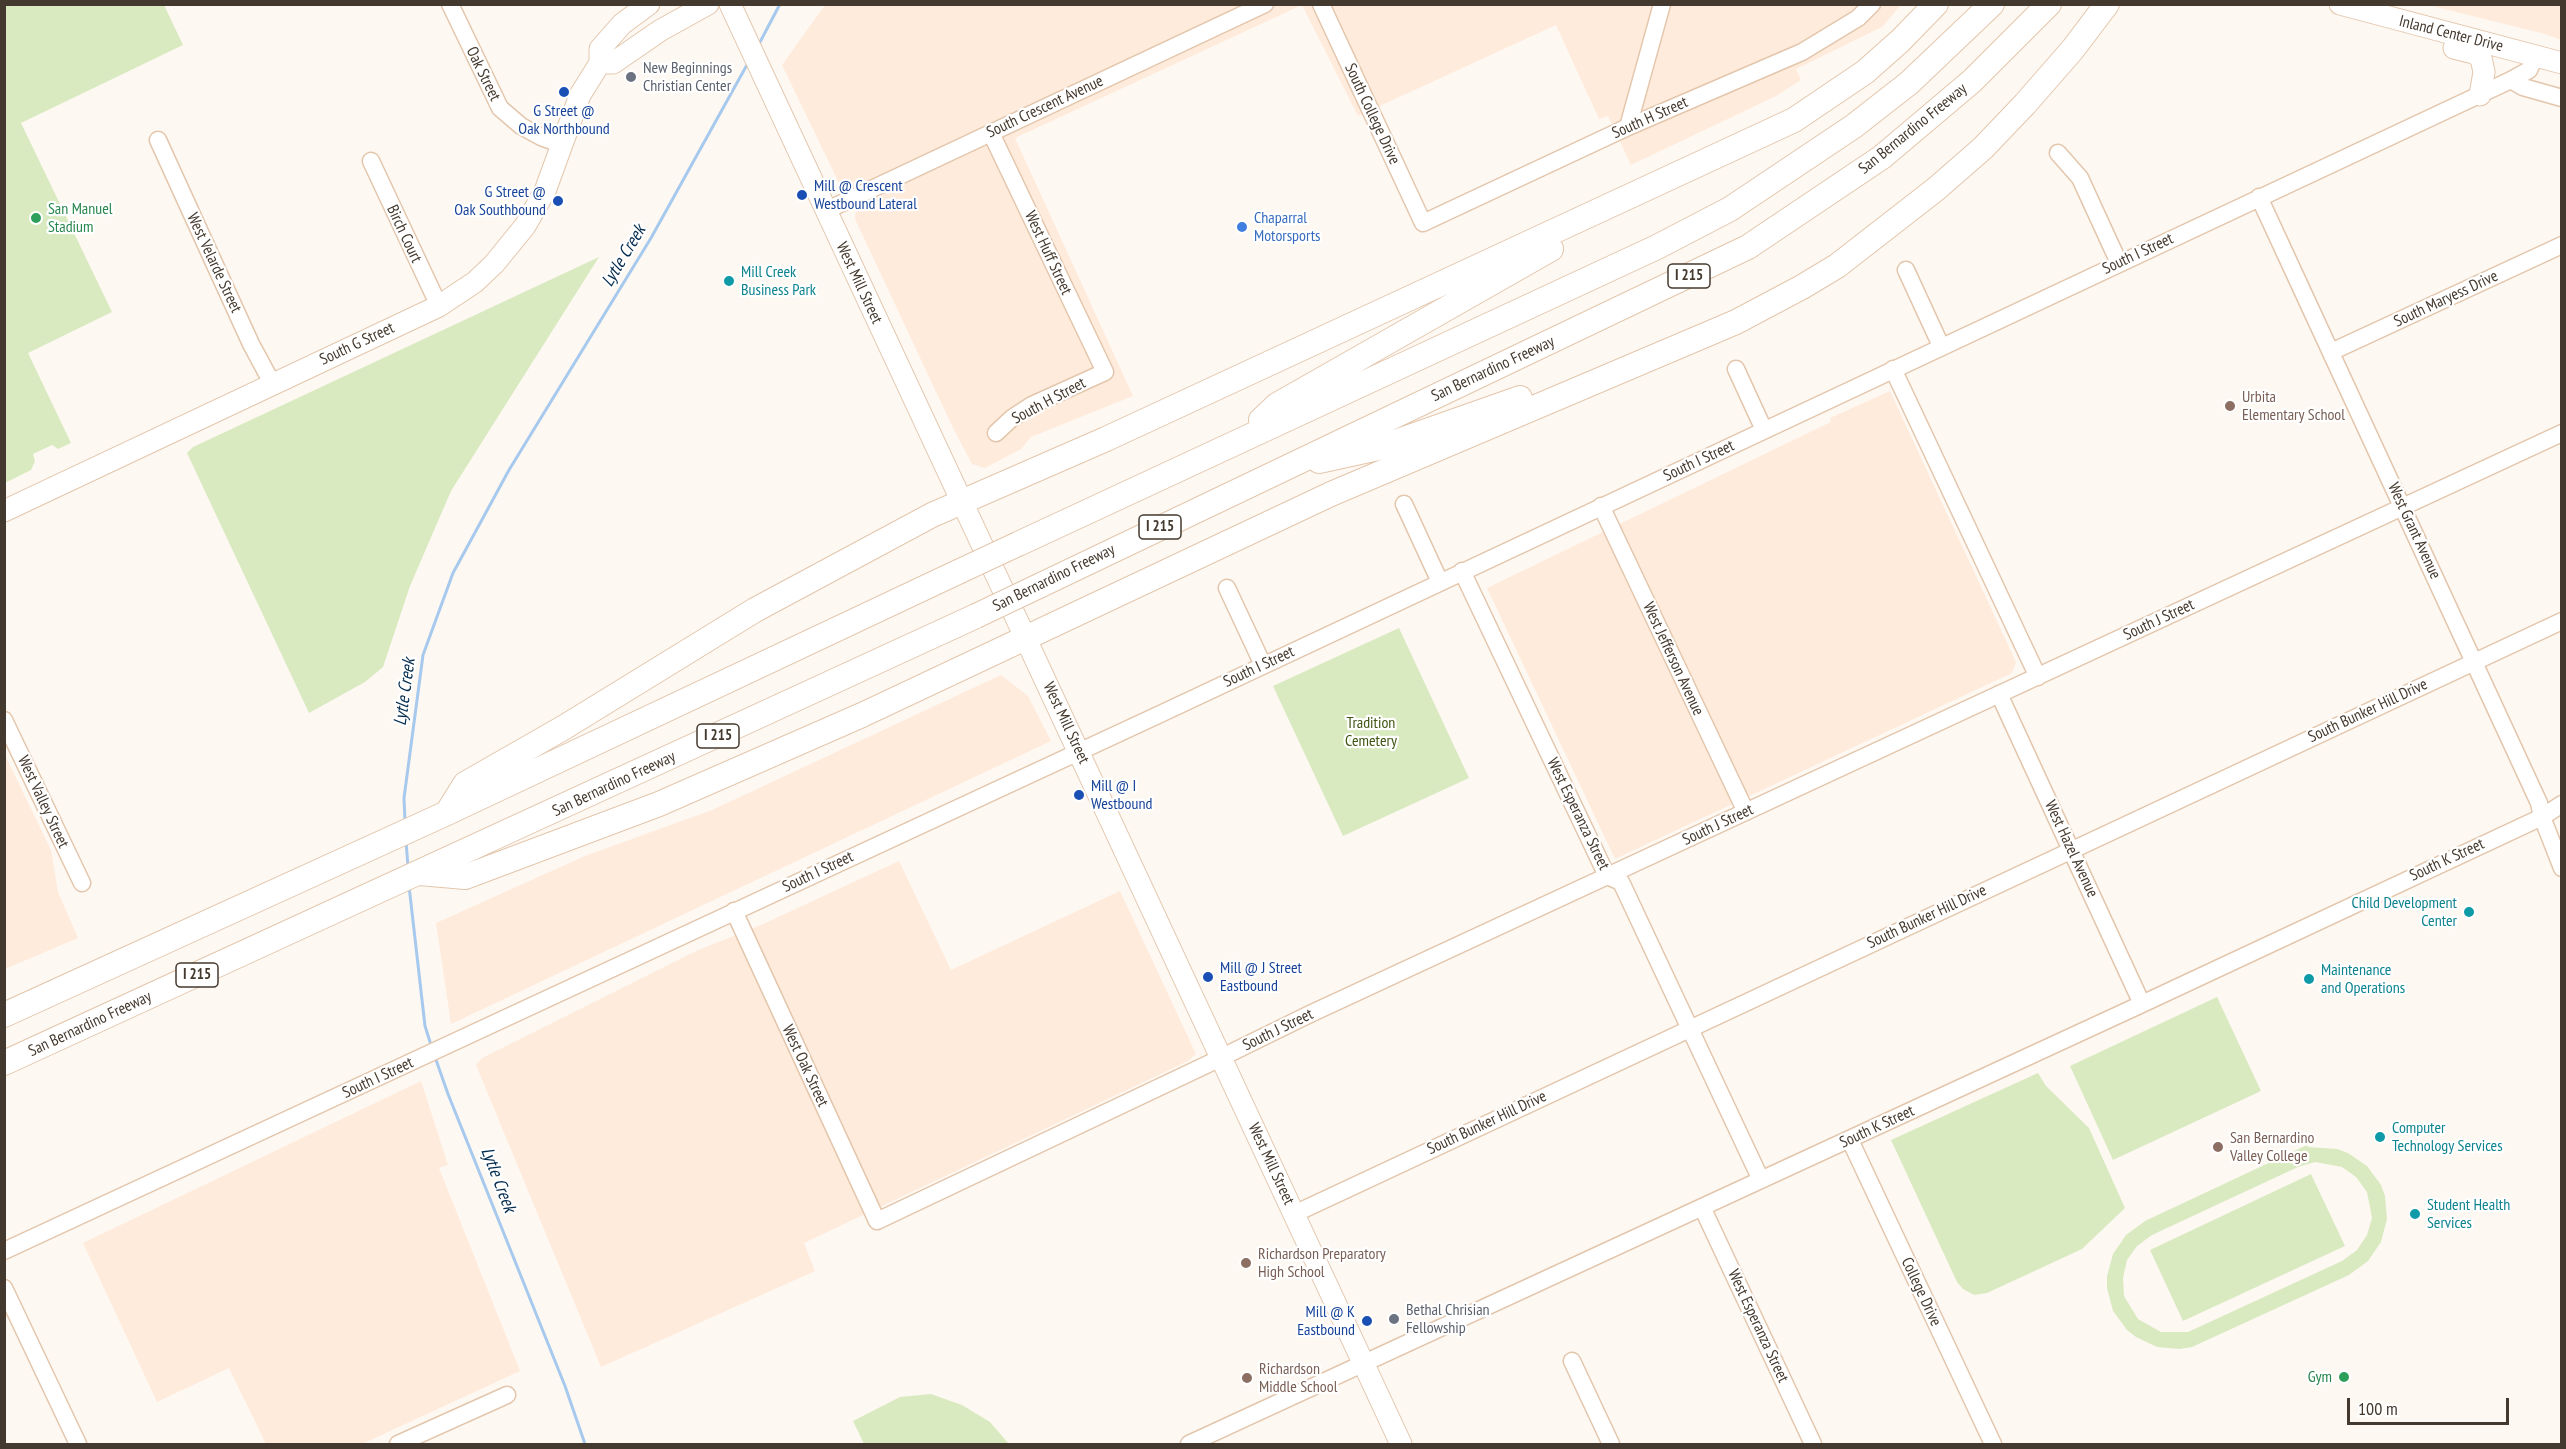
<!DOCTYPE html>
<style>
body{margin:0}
#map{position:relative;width:2566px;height:1449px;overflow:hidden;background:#fef8f2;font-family:"PT Sans Narrow",sans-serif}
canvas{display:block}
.frame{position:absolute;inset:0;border:6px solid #44392e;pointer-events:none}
.scale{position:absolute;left:2347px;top:1398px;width:162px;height:27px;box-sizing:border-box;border:3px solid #44392e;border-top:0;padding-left:8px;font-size:18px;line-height:21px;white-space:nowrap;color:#44392e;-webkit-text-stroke:4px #fff;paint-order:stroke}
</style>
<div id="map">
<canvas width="2566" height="1449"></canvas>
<div class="frame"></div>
<div class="scale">100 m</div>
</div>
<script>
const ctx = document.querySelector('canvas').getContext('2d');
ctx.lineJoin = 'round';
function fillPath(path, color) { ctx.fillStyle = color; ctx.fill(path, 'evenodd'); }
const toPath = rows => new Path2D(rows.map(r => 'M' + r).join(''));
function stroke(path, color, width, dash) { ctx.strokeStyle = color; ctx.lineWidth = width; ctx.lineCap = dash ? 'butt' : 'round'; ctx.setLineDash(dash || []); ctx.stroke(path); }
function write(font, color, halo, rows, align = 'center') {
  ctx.font = font + ' "PT Sans Narrow",sans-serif'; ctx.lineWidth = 4.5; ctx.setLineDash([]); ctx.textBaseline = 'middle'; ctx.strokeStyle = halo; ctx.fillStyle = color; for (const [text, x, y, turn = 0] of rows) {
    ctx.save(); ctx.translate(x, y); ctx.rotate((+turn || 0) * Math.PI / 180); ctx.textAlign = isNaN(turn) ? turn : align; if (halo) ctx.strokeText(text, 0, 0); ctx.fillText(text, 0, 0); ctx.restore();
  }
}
const industrial = toPath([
 [825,5,1901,5,1882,27,1796,69,1801,80,1776,96,1631,165,1608,116,1599,119,1556,25,1358,116,1302,5,1015,138,1133,396,1031,437,1021,449,985,468,972,464,953,428,855,219,856,207,839,183,782,65],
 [2428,5,2561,5,2561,40,2545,34],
 [1890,391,2016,662,2012,673,1615,859,1487,588,1831,422,1830,418],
 [1001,675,1028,696,1051,741,451,1024,436,923,585,856,712,810],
 [4,753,51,850,58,892,78,938,5,969],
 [899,861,951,970,1120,891,1196,1054,1188,1061,804,1243,815,1271,601,1367,476,1065,482,1058,696,951,761,925],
 [421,1081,448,1165,439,1168,520,1371,362,1444,266,1444,229,1368,157,1402,83,1243]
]);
const green = toPath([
 [5,4,164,5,183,45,21,123,112,312,28,353,71,443,58,449,52,445,33,454,35,461,31,470,5,483],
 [599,257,451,491,410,586,383,667,365,682,309,713,187,453,193,447],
 [1399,628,1469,778,1343,836,1273,686],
 [2217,997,2261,1091,2113,1160,2070,1066],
 [2038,1073,2046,1086,2089,1128,2125,1208,2082,1249,1987,1293,1974,1295,1963,1289,1957,1282,1891,1140],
 [2307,1145,2308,1147,2337,1149,2348,1153,2367,1166,2381,1185,2385,1196,2387,1219,2381,1242,2368,1261,2349,1275,2192,1347,2180,1349,2157,1347,2136,1337,2127,1330,2113,1311,2107,1288,2107,1276,2113,1254,2126,1235,2145,1221],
 [2315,1162,2342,1167,2356,1177,2367,1192,2372,1218,2367,1235,2357,1250,2342,1261,2188,1332,2161,1332,2138,1319,2124,1296,2123,1278,2127,1260,2137,1246,2152,1235,2298,1167],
 [2311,1174,2345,1246,2183,1321,2150,1250],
 [931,1394,962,1405,990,1422,1009,1444,864,1444,853,1421,900,1397]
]);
const stream = toPath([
 [759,44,780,4],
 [405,822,404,798,423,655,453,573,509,470,651,238,748,63],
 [406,841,408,867],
 [409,886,425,1026,431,1045],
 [435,1057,448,1094,565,1386,585,1444]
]);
const minor = toPath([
 [450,4,500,108,521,126,541,137,563,145],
 [1321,4,1423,223,1628,127,1802,52,1858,18,1872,4],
 [2511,80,2523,87,2562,98],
 [1628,127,1662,4],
 [991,133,1105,372,1032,405,1012,418,996,433],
 [158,140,251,344,272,383],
 [2058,153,2080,178,2119,263],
 [371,161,439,306],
 [2259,197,2539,803,2542,817,2562,868],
 [825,211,1265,4],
 [1906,270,1941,346],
 [2331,352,2562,245],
 [1736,369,1764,430],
 [1893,369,2038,677],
 [1404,504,1440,582],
 [1601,506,1746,812],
 [1462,571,1607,876,1621,882,1761,1180],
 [1227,588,1263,665],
 [1999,694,2142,1004],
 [4,720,82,883],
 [734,911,877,1221,1206,1065,1310,1014,2562,433],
 [1850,1140,1993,1444],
 [1702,1207,1813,1444],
 [1294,1214,2562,621],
 [4,1251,1156,716,2511,80,2529,70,2535,56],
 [4,1288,78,1444],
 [1572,1361,1611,1444],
 [398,1444,507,1395],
 [1189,1444,2142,1004,2542,817,2562,804]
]);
const major = toPath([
 [730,4,1401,1444],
 [2340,4,2562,63],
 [2454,48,2474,53,2481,58,2484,72,2480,95],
 [600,63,613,63,661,30,708,4],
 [4,511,439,306,475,282,494,264,525,226,545,191,580,95,600,63,600,49,622,24,649,4]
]);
const highway = toPath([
 [1261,420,1277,405,1551,249],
 [1319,461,1378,448,1520,398],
 [1018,544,1657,247,1730,209,1854,126,1909,83,1992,4],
 [1041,585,1748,247,1882,157,1972,81,2049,4],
 [447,813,465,784,563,728,755,610,932,515,1106,439,1794,120,1865,72,1900,41,1936,4],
 [420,873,465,877,659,804,862,715,1331,494,1736,322,1802,287,1837,266,1936,189,1983,148,2025,104,2073,49,2107,4],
 [4,1015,447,813,958,572],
 [4,1063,976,616]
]);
const highwayBridge = toPath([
 [958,572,1018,544],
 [976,616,1041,585]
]);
const markers = [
 [631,77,6,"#6b7280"],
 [564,92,6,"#1a4fb4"],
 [802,195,6,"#1a4fb4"],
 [558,201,6,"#1a4fb4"],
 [36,218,6,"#2e9e5b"],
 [1242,227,6,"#3f7fe0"],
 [729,281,6,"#0f9aa8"],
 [2230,406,6,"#8d6e63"],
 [1079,795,6,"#1a4fb4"],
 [2469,912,6,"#0f9aa8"],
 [1208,977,6,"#1a4fb4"],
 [2309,979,6,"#0f9aa8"],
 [2380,1137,6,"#0f9aa8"],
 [2218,1147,6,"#8d6e63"],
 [2415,1214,6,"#0f9aa8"],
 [1246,1263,6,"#8d6e63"],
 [1394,1319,6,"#6b7280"],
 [1367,1321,6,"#1a4fb4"],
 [2344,1377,6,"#2e9e5b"],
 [1247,1378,6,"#8d6e63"]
];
const shields = [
 [1689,276,42],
 [1160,527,42],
 [718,736,42],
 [197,975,42]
];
const shieldNames = [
 ["I 215",1689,276],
 ["I 215",1160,527],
 ["I 215",718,736],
 ["I 215",197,975]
];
const streetNames = [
 ["Inland Center Drive",2451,34,14],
 ["Oak Street",483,74,64],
 ["South Crescent Avenue",1045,107,-25],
 ["South College Drive",1372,114,65],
 ["South H Street",1650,118,-24],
 ["San Bernardino Freeway",1913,129,-39],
 ["Birch Court",404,234,65],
 ["West Huff Street",1048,253,65],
 ["South I Street",2138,254,-25],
 ["West Velarde Street",214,263,65],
 ["West Mill Street",859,283,65],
 ["South Maryess Drive",2446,299,-25],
 ["South G Street",357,344,-25],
 ["San Bernardino Freeway",1493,369,-25],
 ["South H Street",1049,401,-28],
 ["South I Street",1699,461,-25],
 ["West Grant Avenue",2414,531,65],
 ["San Bernardino Freeway",1054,578,-26],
 ["South J Street",2159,620,-25],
 ["West Jefferson Avenue",1673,659,65],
 ["South I Street",1259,667,-25],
 ["South Bunker Hill Drive",2368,711,-25],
 ["West Mill Street",1066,723,65],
 ["San Bernardino Freeway",614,784,-25],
 ["West Valley Street",43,802,65],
 ["West Esperanza Street",1578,814,64],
 ["South J Street",1718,825,-25],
 ["West Hazel Avenue",2071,849,65],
 ["South K Street",2447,860,-25],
 ["South I Street",818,872,-25],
 ["South Bunker Hill Drive",1927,917,-25],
 ["San Bernardino Freeway",90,1024,-25],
 ["South J Street",1278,1030,-26],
 ["West Oak Street",805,1066,65],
 ["South I Street",378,1078,-25],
 ["South Bunker Hill Drive",1487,1123,-25],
 ["South K Street",1877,1127,-25],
 ["West Mill Street",1271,1164,65],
 ["College Drive",1921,1292,65],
 ["West Esperanza Street",1758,1326,65]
];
const worshipNames = [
 ["New Beginnings",643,68],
 ["Christian Center",643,86],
 ["Bethal Chrisian",1406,1310],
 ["Fellowship",1406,1328]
];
const transitNames = [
 ["G Street @",564,111,"center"],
 ["Oak Northbound",564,129,"center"],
 ["Mill @ Crescent",814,186],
 ["Westbound Lateral",814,204],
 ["G Street @",546,192,"right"],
 ["Oak Southbound",546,210,"right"],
 ["Mill @ I",1091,786],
 ["Westbound",1091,804],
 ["Mill @ J Street",1220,968],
 ["Eastbound",1220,986],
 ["Mill @ K",1355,1312,"right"],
 ["Eastbound",1355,1330,"right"]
];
const leisureNames = [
 ["San Manuel",48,209],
 ["Stadium",48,227],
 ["Gym",2332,1377,"right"]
];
const shopNames = [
 ["Chaparral",1254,218],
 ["Motorsports",1254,236]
];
const cultureNames = [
 ["Mill Creek",741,272],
 ["Business Park",741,290],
 ["Child Development",2457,903,"right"],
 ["Center",2457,921,"right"],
 ["Maintenance",2321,970],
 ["and Operations",2321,988],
 ["Computer",2392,1128],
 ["Technology Services",2392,1146],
 ["Student Health",2427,1205],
 ["Services",2427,1223]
];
const educationNames = [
 ["Urbita",2242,397],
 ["Elementary School",2242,415],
 ["San Bernardino",2230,1138],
 ["Valley College",2230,1156],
 ["Richardson Preparatory",1258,1254],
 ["High School",1258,1272],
 ["Richardson",1259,1369],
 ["Middle School",1259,1387]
];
const parkNames = [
 ["Tradition",1371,723],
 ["Cemetery",1371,741]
];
const waterNames = [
 ["Lytle Creek",624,256,-59],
 ["Lytle Creek",405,692,-82],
 ["Lytle Creek",498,1180,69]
];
fillPath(industrial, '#ffebdc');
fillPath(green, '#d9eac0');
stroke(stream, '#a6c9ed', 3);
stroke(minor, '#e3c6ac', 19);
stroke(major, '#e3c6ac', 23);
stroke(highway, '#e3c6ac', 26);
stroke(minor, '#fff', 16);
stroke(major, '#fff', 21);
stroke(highway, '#fff', 24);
stroke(highwayBridge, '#e3c6ac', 26, []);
stroke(highwayBridge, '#fff', 24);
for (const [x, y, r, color] of markers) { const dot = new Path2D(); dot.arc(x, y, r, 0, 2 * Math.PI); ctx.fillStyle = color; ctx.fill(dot); stroke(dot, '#fff', 2); }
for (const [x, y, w] of shields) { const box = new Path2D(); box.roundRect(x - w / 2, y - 12, w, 24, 4.5); ctx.fillStyle = '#fff'; ctx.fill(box); stroke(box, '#44392e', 1.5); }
write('bold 15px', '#44392e', null, shieldNames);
write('16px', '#44392e', '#fff', streetNames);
write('16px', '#5b616d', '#fff', worshipNames, 'left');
write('16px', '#164399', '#fff', transitNames, 'left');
write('16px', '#27864d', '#fff', leisureNames, 'left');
write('16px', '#366cbe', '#fff', shopNames, 'left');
write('16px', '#0d838f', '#fff', cultureNames, 'left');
write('16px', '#785e54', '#fff', educationNames, 'left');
write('16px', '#415614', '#fff', parkNames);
write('italic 18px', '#052d4f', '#fff', waterNames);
</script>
